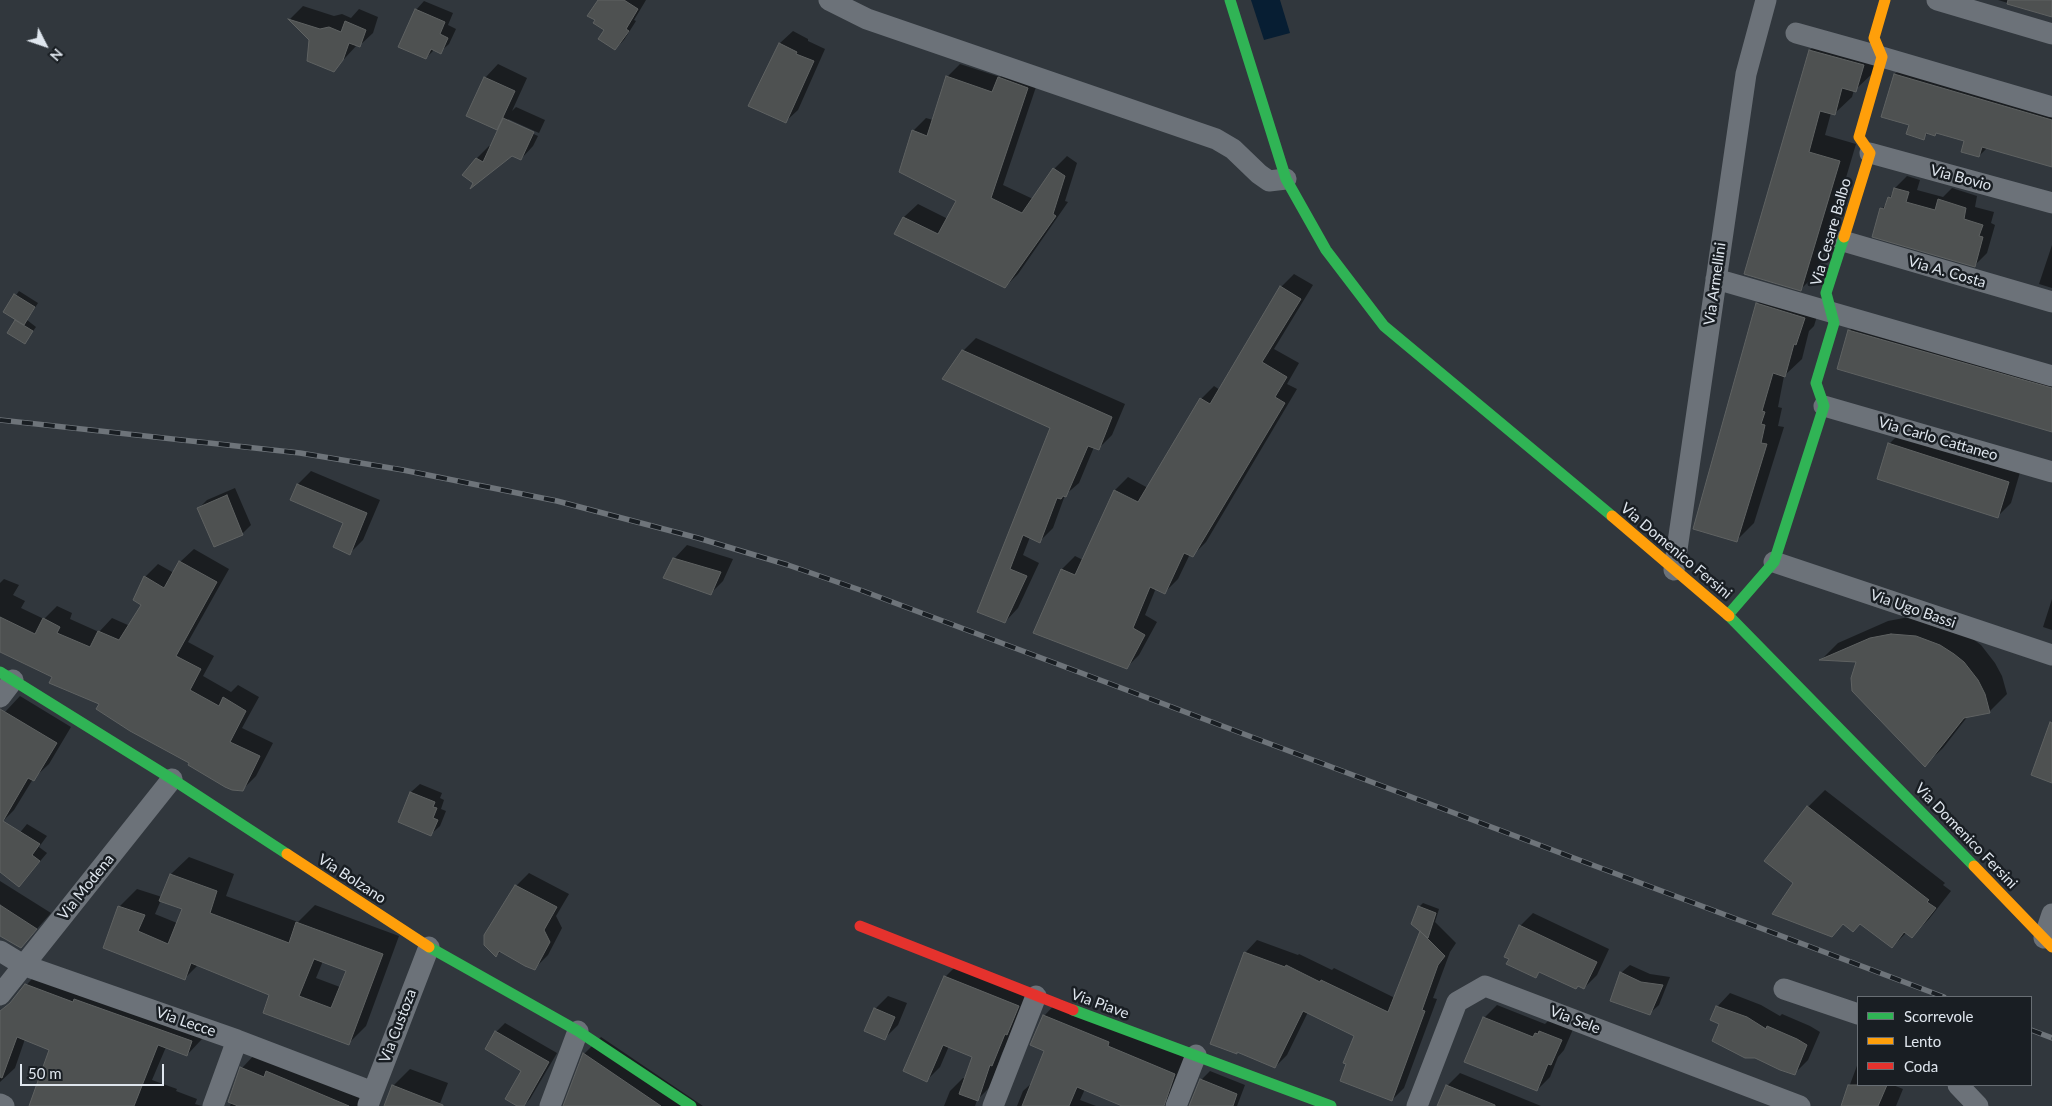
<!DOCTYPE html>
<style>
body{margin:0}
#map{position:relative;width:2052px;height:1106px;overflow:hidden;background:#31373d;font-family:Lato,sans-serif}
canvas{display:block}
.legend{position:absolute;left:1857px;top:996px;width:175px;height:90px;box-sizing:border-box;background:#191e23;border:1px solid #686e74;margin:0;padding:6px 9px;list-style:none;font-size:15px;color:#dfe6ee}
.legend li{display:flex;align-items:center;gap:10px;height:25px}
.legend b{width:25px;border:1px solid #686e74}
.north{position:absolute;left:20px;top:20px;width:50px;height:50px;-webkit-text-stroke:4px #191e23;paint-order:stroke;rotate:131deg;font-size:14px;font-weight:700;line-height:20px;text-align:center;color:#dfe6ee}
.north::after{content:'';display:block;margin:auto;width:18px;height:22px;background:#dfe6ee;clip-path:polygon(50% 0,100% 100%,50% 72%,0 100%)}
.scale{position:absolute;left:20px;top:1064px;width:144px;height:22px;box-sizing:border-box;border:2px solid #dfe6ee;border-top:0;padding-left:6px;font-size:15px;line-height:18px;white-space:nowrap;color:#dfe6ee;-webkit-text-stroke:4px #191e23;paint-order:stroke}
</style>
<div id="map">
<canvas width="2052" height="1106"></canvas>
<ul class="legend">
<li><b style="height:6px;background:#30b455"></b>Scorrevole</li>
<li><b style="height:6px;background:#ff9f0a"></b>Lento</li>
<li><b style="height:6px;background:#e5322d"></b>Coda</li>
</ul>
<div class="north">N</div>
<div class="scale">50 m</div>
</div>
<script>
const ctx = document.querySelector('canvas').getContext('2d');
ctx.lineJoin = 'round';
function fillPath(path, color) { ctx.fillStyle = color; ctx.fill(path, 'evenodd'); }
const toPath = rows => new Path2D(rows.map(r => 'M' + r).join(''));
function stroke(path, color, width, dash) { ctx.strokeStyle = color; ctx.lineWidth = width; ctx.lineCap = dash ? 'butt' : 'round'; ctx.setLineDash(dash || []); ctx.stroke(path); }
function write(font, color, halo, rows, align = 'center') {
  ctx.font = font + ' Lato,sans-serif'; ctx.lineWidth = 5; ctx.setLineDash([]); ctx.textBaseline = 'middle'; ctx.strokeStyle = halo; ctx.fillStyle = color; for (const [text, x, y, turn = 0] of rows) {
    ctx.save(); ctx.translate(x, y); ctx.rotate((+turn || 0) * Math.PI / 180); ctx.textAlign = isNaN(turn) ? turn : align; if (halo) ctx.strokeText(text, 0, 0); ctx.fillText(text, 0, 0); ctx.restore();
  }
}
const water = toPath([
 [1251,0,1280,0,1290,33,1264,40]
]);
const shadow = toPath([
 [599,0,646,0,634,20,636,21,624,40,615,49,606,30],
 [1998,0,2052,0,2052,14,2050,16],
 [424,1,453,13,448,25,456,29,449,44,440,52,434,50,426,58,416,10],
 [303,6,334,16,342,14,351,18,359,9,378,17,373,33,359,46,357,45,333,71,310,40,290,19],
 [793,31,808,39,808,41,825,49,798,110,785,122,750,106,780,43],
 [1827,33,1880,48,1873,73,1855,90,1854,90,1852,97,1834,114,1831,113,1825,135,1856,144,1818,272,1801,289,1745,273,1810,50],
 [1911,58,2052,99,2052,165,1988,147,1979,156,1966,141,1937,132,1935,134,1929,132,1923,138,1911,124,1883,116,1895,74],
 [498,64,527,78,512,111,516,107,545,120,539,133,508,119,508,122,538,136,533,146,521,159,512,155,474,185,477,158,489,146,491,147,501,124,497,128,485,78],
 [960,64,1000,77,1012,65,1040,75,1003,185,1033,199,1054,169,1067,156,1077,163,1065,201,1068,202,1018,274,1005,287,896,233,904,217,918,204,948,219,957,201,913,131,926,118,933,120,947,77],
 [1907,176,1920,180,1917,190,1943,197,1952,188,1977,196,1975,207,1994,212,1991,223,1995,225,1987,253,1975,265,1882,209,1887,203,1895,188],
 [2052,245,2052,288,2039,284],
 [1294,274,1313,285,1274,349,1299,363,1287,384,1297,389,1206,542,1193,555,1190,554,1178,579,1165,592,1156,588,1145,615,1157,622,1139,655,1126,668,1062,569,1075,556,1083,560,1115,490,1128,477,1148,488,1201,399,1214,386,1220,390,1281,287],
 [1774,287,1822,300,1814,326,1809,331,1802,359,1784,376,1778,407,1782,408,1778,426,1784,427,1754,523,1736,541,1757,304],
 [19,291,38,303,27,320,36,327,24,343,11,334,21,321,5,311],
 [1867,313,2052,367,2052,431,1849,331],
 [976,338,1125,404,1112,435,1099,448,1094,447,1079,483,1065,495,1053,528,1040,541,1030,537,1023,555,1039,563,1018,608,1005,622,978,611,1052,428,963,351],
 [1902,431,2021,469,2011,503,1998,516,1889,444],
 [311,471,380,500,363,540,350,553,345,522,292,500,298,484],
 [235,488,251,525,243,533,215,545,199,508,207,500],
 [687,545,733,559,723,581,710,594,674,559],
 [194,549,229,569,188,642,214,656,203,676,231,692,238,685,259,697,242,728,273,743,256,776,242,790,191,763,101,703,53,677,0,642,0,583,4,579,19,585,13,595,25,601,21,608,44,619,57,606,72,613,70,619,99,632,112,618,130,626,143,605,145,577,158,564,174,573,180,562],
 [2052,599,2052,630,2043,627],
 [1909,617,1958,628,1981,645,1995,663,2002,676,2007,694,1989,712,1968,716,1943,748,1925,765,1858,661,1822,659,1838,643,1888,621],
 [20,696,71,727,49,764,33,779,14,810,0,824,0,719,5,712],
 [420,784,442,793,440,798,444,800,441,809,446,811,440,826,431,834,400,822,411,792],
 [1825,790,1945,883,1943,885,1951,891,1929,919,1912,936,1907,932,1892,947,1861,922,1844,923,1832,936,1795,883,1808,807],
 [27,824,47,836,39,847,47,853,19,886,0,870,0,857],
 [189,857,234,874,226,896,298,922,315,905,399,936,366,1026,349,1043,271,994,198,965,185,978,104,947,119,907,137,889,162,897,171,874],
 [161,900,183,908,177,923,155,914],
 [323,961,347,970,340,987,316,978],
 [529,873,569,894,556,916,562,928,548,955,535,968,501,951,496,956,516,886],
 [0,881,51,913,21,947,0,934],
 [1423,903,1439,909,1435,922,1456,943,1450,952,1433,998,1437,999,1404,1088,1392,1100,1356,1035,1308,1012,1287,1055,1275,1067,1245,953,1257,940,1298,955,1299,954,1332,970,1334,968,1395,998,1421,931,1419,907],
 [1533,913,1609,949,1597,975,1584,988,1541,971,1536,976,1520,926],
 [958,964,1031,993,1002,1053,990,1087,977,1100,975,1106,944,1106,950,1091,963,1078,966,1079,974,1057,949,1046,940,1067,927,1080,945,977],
 [1630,965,1650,974,1670,977,1659,1005,1650,1013,1621,973],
 [41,969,207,1025,202,1039,187,1055,166,1047,152,1080,177,1089,176,1091,197,1099,195,1104,202,1106,37,1106,51,1049,25,1039,15,1068,0,1082,0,1014],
 [1730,993,1761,1005,1780,1016,1782,1014,1810,1026,1820,1032,1808,1060,1795,1073,1720,1023,1717,1007],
 [888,996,907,1003,898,1025,885,1038,875,1009],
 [1060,999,1191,1057,1173,1106,1126,1106,1085,1089,1080,1100,1096,1106,1017,1106,1023,1091,1034,1081,1046,1050,1044,1016],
 [1497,1005,1545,1024,1549,1020,1574,1027,1564,1050,1558,1057,1550,1077,1537,1090,1484,1018],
 [505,1023,557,1053,530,1099,523,1106,520,1106,522,1071,496,1032],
 [601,1037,703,1106,565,1106,584,1054],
 [257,1052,368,1092,362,1106,230,1106,242,1068],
 [1858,1063,1858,1085,1893,1085,1903,1089,1896,1106,1842,1106],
 [410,1069,448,1083,439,1106,386,1106,393,1086],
 [1210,1071,1245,1085,1237,1106,1191,1106,1201,1080],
 [1460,1073,1541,1106,1438,1106,1447,1086]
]);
const building = toPath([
 [598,0,624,0,638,9,626,29,629,31,615,50,598,39,604,30,593,23,595,20,587,16,598,0],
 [2008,0,2052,0,2052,17,2007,4,2008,0],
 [415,9,445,22,440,34,448,38,441,54,431,49,426,59,398,47,415,9],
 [288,19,320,29,329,27,341,32,345,21,366,30,360,47,349,43,343,60,334,72,307,61,309,40,288,19],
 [779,43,797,52,796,54,814,61,786,123,748,106,779,43],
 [1809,50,1864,65,1856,92,1842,88,1835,115,1820,111,1809,152,1840,161,1801,291,1744,274,1809,50],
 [1894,74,2052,120,2052,167,1982,147,1979,157,1961,152,1964,141,1936,133,1935,136,1926,133,1924,140,1906,134,1909,125,1881,117,1894,74],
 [946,76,992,92,998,77,1028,88,991,198,1022,213,1053,168,1065,176,1053,214,1056,216,1005,288,894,234,903,217,938,234,956,201,899,172,912,130,927,136,946,76],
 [484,77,515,91,497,130,466,116,484,77],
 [503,118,534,132,521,160,512,156,470,189,473,183,462,175,476,158,483,162,503,118],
 [1894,188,1909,192,1906,202,1935,210,1938,199,1966,208,1964,219,1983,225,1979,236,1983,237,1975,267,1872,237,1880,208,1884,209,1888,197,1891,198,1894,188],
 [1280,286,1301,299,1262,362,1287,377,1275,397,1285,403,1193,557,1184,553,1165,594,1150,587,1133,628,1145,635,1127,669,1033,633,1061,569,1075,575,1114,490,1138,502,1200,398,1210,404,1280,286],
 [14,294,35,307,24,325,3,312,14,294],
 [1756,303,1805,318,1796,345,1794,344,1785,377,1773,373,1762,411,1765,412,1761,424,1765,425,1761,443,1767,444,1737,542,1693,529,1756,303],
 [15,320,33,331,25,344,7,333,15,320],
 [1848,330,2052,388,2052,432,1837,369,1848,330],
 [962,350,1112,417,1099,450,1088,446,1066,497,1063,496,1061,499,1057,498,1040,543,1023,535,1010,569,1027,576,1005,623,977,612,1050,428,942,379,962,350],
 [1888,443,2009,482,1998,518,1877,479,1888,443],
 [297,484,367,513,350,555,333,547,343,523,290,500,297,484],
 [227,495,243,535,214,547,197,508,227,495],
 [673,558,721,572,711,595,663,578,673,558],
 [179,561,217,582,176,656,201,669,190,690,219,706,223,697,246,711,230,742,260,756,243,791,232,790,225,787,188,765,189,763,130,731,96,709,99,704,49,683,52,677,0,652,0,617,35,634,43,618,60,627,57,633,90,647,98,631,119,640,141,605,133,600,144,576,164,588,179,561],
 [1891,634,1916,636,1940,645,1954,654,1964,662,1978,680,1985,694,1990,713,1964,718,1925,767,1852,691,1851,678,1856,662,1819,660,1870,638,1891,634],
 [0,709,57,743,34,781,28,778,3,821,40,844,32,855,40,861,19,887,0,872,0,709],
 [2050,722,2052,723,2052,783,2031,775,2050,722],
 [410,792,435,802,433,807,437,808,433,818,438,820,431,836,398,822,410,792],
 [1807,806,1929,900,1927,902,1936,908,1912,938,1904,932,1892,948,1860,924,1853,932,1843,924,1832,937,1772,914,1793,883,1764,861,1807,806],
 [170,874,217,891,210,913,289,943,296,922,383,954,349,1045,263,1013,269,995,191,963,185,980,103,948,118,906,145,915,138,931,168,944,182,909,159,901,170,874],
 [314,959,346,971,331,1008,299,996,314,959],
 [515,885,557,907,544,930,550,942,535,970,525,966,499,951,496,957,484,945,484,935,515,885],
 [0,905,37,929,21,948,0,936,0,905],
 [1418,906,1436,913,1428,938,1411,924,1418,906],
 [1519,925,1597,962,1584,989,1578,986,1576,989,1539,972,1536,978,1506,964,1509,959,1504,957,1519,925],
 [1420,931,1445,956,1438,965,1422,1010,1425,1011,1392,1101,1340,1081,1346,1064,1343,1063,1354,1036,1303,1011,1275,1068,1237,1052,1237,1054,1210,1044,1244,952,1285,967,1286,965,1320,982,1321,980,1388,1012,1420,931],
 [1620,972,1641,982,1663,985,1650,1015,1610,1001,1620,972],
 [944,976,1019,1006,1007,1035,1005,1034,992,1066,990,1065,978,1101,959,1094,972,1057,943,1045,927,1082,903,1071,944,976],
 [25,984,73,1002,74,999,192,1041,187,1056,158,1045,134,1106,29,1106,49,1050,17,1037,2,1078,0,1077,0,1011,10,1003,25,984],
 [1716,1006,1747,1017,1766,1029,1767,1026,1797,1039,1807,1045,1795,1075,1780,1070,1755,1058,1745,1058,1712,1041,1719,1024,1710,1020,1716,1006],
 [874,1008,895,1017,885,1040,864,1031,874,1008],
 [1043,1015,1109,1042,1108,1046,1175,1074,1164,1106,1122,1106,1077,1087,1069,1106,1022,1106,1044,1051,1030,1045,1043,1015],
 [1483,1017,1533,1037,1535,1033,1538,1034,1539,1031,1562,1040,1551,1065,1548,1064,1537,1091,1464,1062,1483,1017],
 [495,1031,549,1062,524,1106,517,1106,505,1099,521,1071,485,1049,495,1031],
 [583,1053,661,1106,563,1106,583,1053],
 [240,1067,264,1077,266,1071,349,1106,238,1106,228,1102,240,1067],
 [1200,1079,1237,1094,1233,1106,1189,1106,1200,1079],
 [392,1085,443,1105,443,1106,384,1106,392,1085],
 [1446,1085,1495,1105,1495,1106,1437,1106,1446,1085],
 [1848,1085,1887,1085,1878,1106,1841,1106,1848,1085]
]);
const street = toPath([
 [829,0,867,19,1216,139,1233,149,1259,174,1269,181,1286,179],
 [1937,0,2052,34],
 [1796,33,1882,57,2052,107],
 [1870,153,2052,203],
 [1843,241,2052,302],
 [1716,279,2052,376],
 [1824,406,2052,472],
 [1774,562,2052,655],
 [1674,570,1746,74,1766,0],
 [0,697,13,680],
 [2044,938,2052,914],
 [0,951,23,965,237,1040,373,1092],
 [1784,989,1858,1014],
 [0,995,172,779],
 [1958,1085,1978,1106],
 [0,1104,4,1106],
 [368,1105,429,947],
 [213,1106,237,1040],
 [550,1106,578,1031],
 [993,1106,1036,996],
 [1176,1106,1196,1055],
 [1417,1106,1457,1002,1485,986,1800,1106]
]);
const fast = toPath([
 [1230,0,1286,179,1326,250,1384,326,1612,516],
 [1728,615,1774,562,1824,406,1816,383,1834,323,1826,293,1844,237],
 [1729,616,1974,866],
 [0,672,172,779,287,854],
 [429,947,578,1031,691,1106],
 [1073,1010,1331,1106]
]);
const slow = toPath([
 [1844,237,1870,153,1859,137,1882,57,1874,38,1885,0],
 [1612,516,1729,616],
 [287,854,429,947],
 [1974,866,2052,947]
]);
const jam = toPath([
 [860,926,1073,1010]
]);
const rail = toPath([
 [0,420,300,453,403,470,557,501,698,538,788,565,863,591,1944,997],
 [2031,1030,2052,1038]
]);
const streetNames = [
 ["Via Bovio",1961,178,15],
 ["Via Cesare Balbo",1831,232,-74],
 ["Via A. Costa",1947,272,16],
 ["Via Armellini",1715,284,-82],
 ["Via Carlo Cattaneo",1938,439,16],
 ["Via Domenico Fersini",1676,551,40],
 ["Via Ugo Bassi",1913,609,19],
 ["Via Domenico Fersini",1966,836,46],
 ["Via Bolzano",352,879,33],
 ["Via Modena",86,887,-51],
 ["Via Piave",1100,1004,20],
 ["Via Sele",1575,1020,21],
 ["Via Lecce",186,1022,19],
 ["Via Custoza",398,1026,-69]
];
fillPath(water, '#071e33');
fillPath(shadow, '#0007');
fillPath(building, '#4e5151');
stroke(building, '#5f6262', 1);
stroke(street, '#6c7279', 21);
stroke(fast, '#30b455', 11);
stroke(slow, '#ff9f0a', 11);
stroke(jam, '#e5322d', 11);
stroke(rail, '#6e747a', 5.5);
stroke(rail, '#191e23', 4, [11]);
write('15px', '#dfe6ee', '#191e23', streetNames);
</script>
